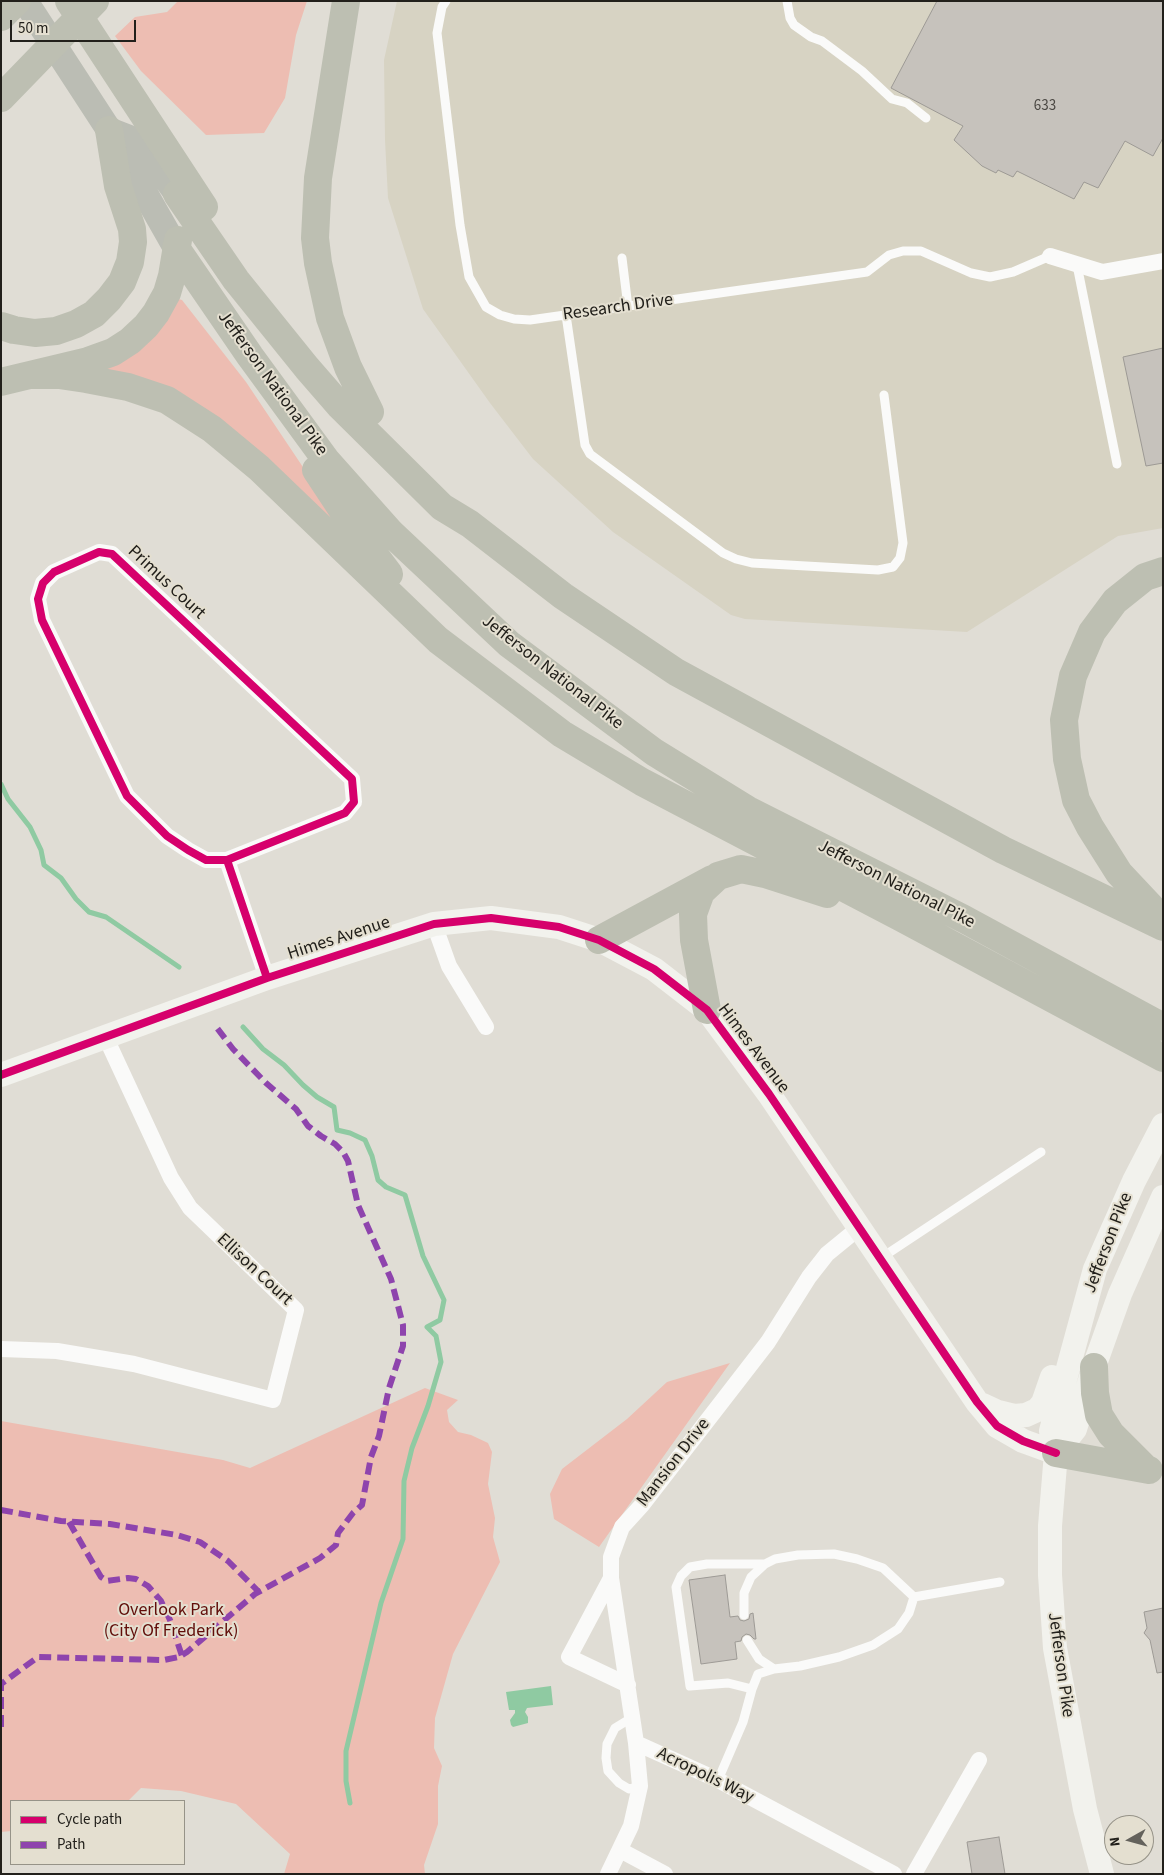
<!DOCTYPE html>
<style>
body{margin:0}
#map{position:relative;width:1164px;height:1875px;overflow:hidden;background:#e0ddd5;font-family:"Source Sans 3",sans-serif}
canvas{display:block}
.frame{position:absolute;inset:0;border:2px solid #22201b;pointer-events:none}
.legend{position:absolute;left:10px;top:1800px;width:175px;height:65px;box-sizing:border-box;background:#e4dfd0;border:1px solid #969388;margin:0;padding:6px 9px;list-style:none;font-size:15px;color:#22201b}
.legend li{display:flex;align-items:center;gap:10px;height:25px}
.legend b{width:25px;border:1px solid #969388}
.north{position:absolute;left:1104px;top:1815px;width:50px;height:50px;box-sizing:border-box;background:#e4dfd0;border:1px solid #969388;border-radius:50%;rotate:263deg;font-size:14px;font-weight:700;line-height:20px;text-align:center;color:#22201b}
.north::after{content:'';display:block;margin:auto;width:18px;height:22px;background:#64625c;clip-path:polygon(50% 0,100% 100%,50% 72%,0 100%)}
.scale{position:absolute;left:10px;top:20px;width:126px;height:22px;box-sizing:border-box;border:2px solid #22201b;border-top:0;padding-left:6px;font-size:15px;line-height:18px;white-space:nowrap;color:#22201b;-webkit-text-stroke:4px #e4dfd0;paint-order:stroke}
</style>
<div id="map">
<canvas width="1164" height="1875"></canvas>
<div class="frame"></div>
<ul class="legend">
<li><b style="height:6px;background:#d6006c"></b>Cycle path</li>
<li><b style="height:6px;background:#8e44ad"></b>Path</li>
</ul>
<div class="north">N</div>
<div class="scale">50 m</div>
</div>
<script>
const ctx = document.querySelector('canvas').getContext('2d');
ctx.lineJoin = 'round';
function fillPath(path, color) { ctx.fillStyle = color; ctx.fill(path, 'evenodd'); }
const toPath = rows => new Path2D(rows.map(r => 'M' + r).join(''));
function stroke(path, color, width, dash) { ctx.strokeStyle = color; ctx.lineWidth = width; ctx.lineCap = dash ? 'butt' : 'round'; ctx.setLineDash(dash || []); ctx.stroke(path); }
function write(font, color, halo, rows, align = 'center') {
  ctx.font = font + ' "Source Sans 3",sans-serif'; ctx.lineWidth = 4; ctx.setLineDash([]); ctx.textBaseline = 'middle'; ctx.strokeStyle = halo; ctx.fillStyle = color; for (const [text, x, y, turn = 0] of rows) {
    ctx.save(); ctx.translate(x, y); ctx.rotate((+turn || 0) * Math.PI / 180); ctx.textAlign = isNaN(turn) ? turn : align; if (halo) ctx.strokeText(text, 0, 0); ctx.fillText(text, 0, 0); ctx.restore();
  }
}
const built = toPath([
 [397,1,1163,1,1163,528,1118,536,967,632,745,619,731,615,613,532,533,459,490,403,423,309,388,198,385,140,384,60]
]);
const green = toPath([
 [178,1,307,1,296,35,285,98,264,133,206,135,141,71,115,36,135,17,167,12],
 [178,299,182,300,246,382,329,506,368,561,301,497,100,372],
 [730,1363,599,1547,554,1519,550,1494,562,1469,627,1419,667,1382],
 [425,1388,458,1400,447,1410,449,1422,458,1432,471,1435,488,1443,492,1452,488,1484,495,1518,493,1537,500,1562,453,1654,435,1718,434,1748,442,1766,438,1786,438,1824,424,1865,425,1874,284,1874,290,1854,236,1804,181,1791,141,1788,128,1801,11,1801,11,1831,1,1832,1,1421,223,1460,250,1468]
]);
const water = toPath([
 [551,1686,553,1705,527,1708,525,1712,528,1717,528,1723,513,1727,511,1725,510,1720,515,1713,515,1710,509,1710,506,1692]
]);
const stream = toPath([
 [1,784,8,799,30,827,41,850,44,865,61,878,76,899,89,912,106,917,179,967],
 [243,1027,263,1049,284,1065,303,1085,317,1097,334,1107,337,1130,350,1133,365,1140,372,1156,378,1180,386,1187,405,1195,423,1256,444,1300,440,1320,427,1327,436,1336,441,1362,428,1406,412,1448,404,1481,403,1539,381,1603,346,1751,346,1781,350,1803]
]);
const building = toPath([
 [937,1,1163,1,1163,138,1153,156,1125,141,1098,188,1084,182,1074,199,1017,171,1013,177,998,170,996,173,982,166,954,140,963,126,891,88,937,1],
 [1163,348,1163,463,1146,466,1123,357,1163,348],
 [725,1575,730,1617,738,1616,740,1620,744,1621,749,1619,750,1614,753,1613,756,1639,754,1639,750,1635,746,1634,742,1637,741,1641,735,1642,737,1659,701,1664,689,1580,725,1575],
 [1163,1608,1163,1672,1157,1673,1150,1640,1144,1633,1147,1628,1144,1612,1163,1608],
 [999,1837,1005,1874,972,1874,967,1842,999,1837]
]);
const lane = toPath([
 [446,1,442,7,437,33,460,225,469,277,486,307,500,315,514,319,530,320,867,272,889,255,903,251,921,251,971,273,990,277,1013,272,1050,256],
 [787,1,790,18,794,25,811,37,822,41,862,71,892,99,907,103,926,118],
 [622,258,628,307],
 [1077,265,1117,464],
 [566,315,585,445,590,454,723,553,736,559,752,563,878,570,893,567,900,558,903,543,884,395],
 [881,1258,1041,1152],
 [914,1597,1000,1582],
 [744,1615,744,1593,751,1577,765,1564,775,1559,798,1555,834,1554,857,1559,883,1568,914,1597,909,1613,898,1629,873,1645,839,1657,800,1666,774,1669,759,1659,747,1640],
 [752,1689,728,1683,690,1686,676,1587,681,1576,690,1567,707,1564,765,1564],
 [633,1717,615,1728,607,1744,606,1758,608,1771,619,1783,629,1789,640,1786],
 [718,1780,743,1722,752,1689,758,1674,774,1669]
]);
const street = toPath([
 [1050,256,1102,272,1163,261],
 [227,860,345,813,354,802,352,779,112,554,99,552,54,572,43,583,38,599,42,620,127,796,167,836,188,850,206,860,227,860,267,978],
 [434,924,449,966,486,1027],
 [1,1349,57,1351,134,1364,273,1400,296,1310,190,1208,171,1178,106,1038],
 [611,1578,569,1657,628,1685],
 [636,1743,718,1780,894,1874],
 [620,1850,665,1874],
 [608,1874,631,1826,640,1786,636,1743,611,1578,611,1557,622,1527,642,1505,768,1342,809,1277,827,1254,860,1227],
 [914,1874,979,1760]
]);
const secondary = toPath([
 [1,1075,267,978,434,924,491,918,559,927,599,940,654,969,707,1010,769,1094,977,1402,997,1426,1023,1441,1056,1453],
 [983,1405,998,1412,1014,1416,1026,1415,1037,1410,1043,1403,1052,1377],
 [1056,1453,1075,1429,1094,1367,1120,1294,1163,1197],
 [1102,1874,1085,1809,1055,1648,1050,1575,1050,1526,1056,1453,1051,1431,1095,1269,1134,1181,1163,1125]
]);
const primary = toPath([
 [25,1,109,130,176,248],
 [109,130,140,142,177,194]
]);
const highway = toPath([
 [69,1,204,207],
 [346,1,318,178,315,238,318,263,330,318,348,367,370,412],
 [1,17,17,1],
 [1,98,95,1],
 [177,194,236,280,307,368,340,406,442,507,470,524,563,596,676,672,1003,850,1163,927],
 [176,248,250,356,326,460,391,533,509,644,654,752,748,810,964,919,1163,1027],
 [1,326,14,330,35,333,56,331,76,324,94,314,109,299,122,282,130,262,133,242,132,229,118,186,109,130],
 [31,375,59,375,86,379,128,387,167,400,212,429,259,468,438,640,562,734,642,782,902,918,1163,1058],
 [1,382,88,361,113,352,130,341,146,326,156,313,167,293,172,276,178,240],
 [316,470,355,529,389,574],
 [1163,571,1145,577,1115,601,1092,632,1073,676,1064,720,1067,759,1076,800,1090,827,1119,873,1163,920],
 [599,940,712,879],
 [707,1010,694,940,693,914,701,892,718,876,741,869,765,874,827,894],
 [1094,1367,1095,1393,1099,1415,1111,1434,1146,1469],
 [1056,1453,1149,1470]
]);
const quiet = toPath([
 [1,1510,61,1521,110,1524,177,1535,200,1542,228,1561,259,1592],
 [69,1522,101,1577,107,1581,128,1578,136,1579,148,1586,161,1601,170,1620,182,1656],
 [1,1727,1,1684,38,1657,164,1660,179,1657,187,1652,255,1594,320,1558,336,1545,338,1533,353,1513,362,1505,371,1457,379,1436,389,1388,403,1346,403,1325,391,1279,358,1205,348,1161,343,1152,335,1144,321,1136,308,1126,296,1109,266,1083,233,1049,214,1024]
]);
const cycleway = toPath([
 [227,860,345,813,354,802,352,779,112,554,99,552,54,572,43,583,38,599,42,620,127,796,167,836,188,850,206,860,227,860,267,978],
 [1,1075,267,978,434,924,491,918,559,927,599,940,654,969,707,1010,769,1094,977,1402,997,1426,1023,1441,1056,1453]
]);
const numberNames = [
 ["633",1045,107]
];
const streetNames = [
 ["Research Drive",618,308,-8],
 ["Jefferson National Pike",272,384,54],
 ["Primus Court",166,583,43],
 ["Jefferson National Pike",552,673,38],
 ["Jefferson National Pike",896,885,27],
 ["Himes Avenue",339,939,-18],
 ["Himes Avenue",753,1049,53],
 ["Jefferson Pike",1109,1243,-69],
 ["Ellison Court",254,1270,43],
 ["Mansion Drive",674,1463,-52],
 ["Jefferson Pike",1060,1665,82],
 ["Acropolis Way",705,1776,26]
];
const parkNames = [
 ["Overlook Park",171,1611],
 ["(City Of Frederick)",171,1632]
];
fillPath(built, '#d7d3c3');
fillPath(green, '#edbdb2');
fillPath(water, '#8fcaa2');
stroke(stream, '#8fcaa2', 5);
fillPath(building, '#c6c2bc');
stroke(building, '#9d9a95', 1);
stroke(lane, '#fafaf9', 9);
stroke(street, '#fafaf9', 16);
stroke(secondary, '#f2f2ed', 24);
stroke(primary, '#bbbdb4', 26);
stroke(highway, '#bdbfb2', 28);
stroke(quiet, '#8e44ad', 6, [12, 6]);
stroke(cycleway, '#d6006c', 8);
write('15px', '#4b4843', null, numberNames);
write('18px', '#22201b', '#e4dfd0', streetNames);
write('18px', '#610d09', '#e4dfd0', parkNames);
</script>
